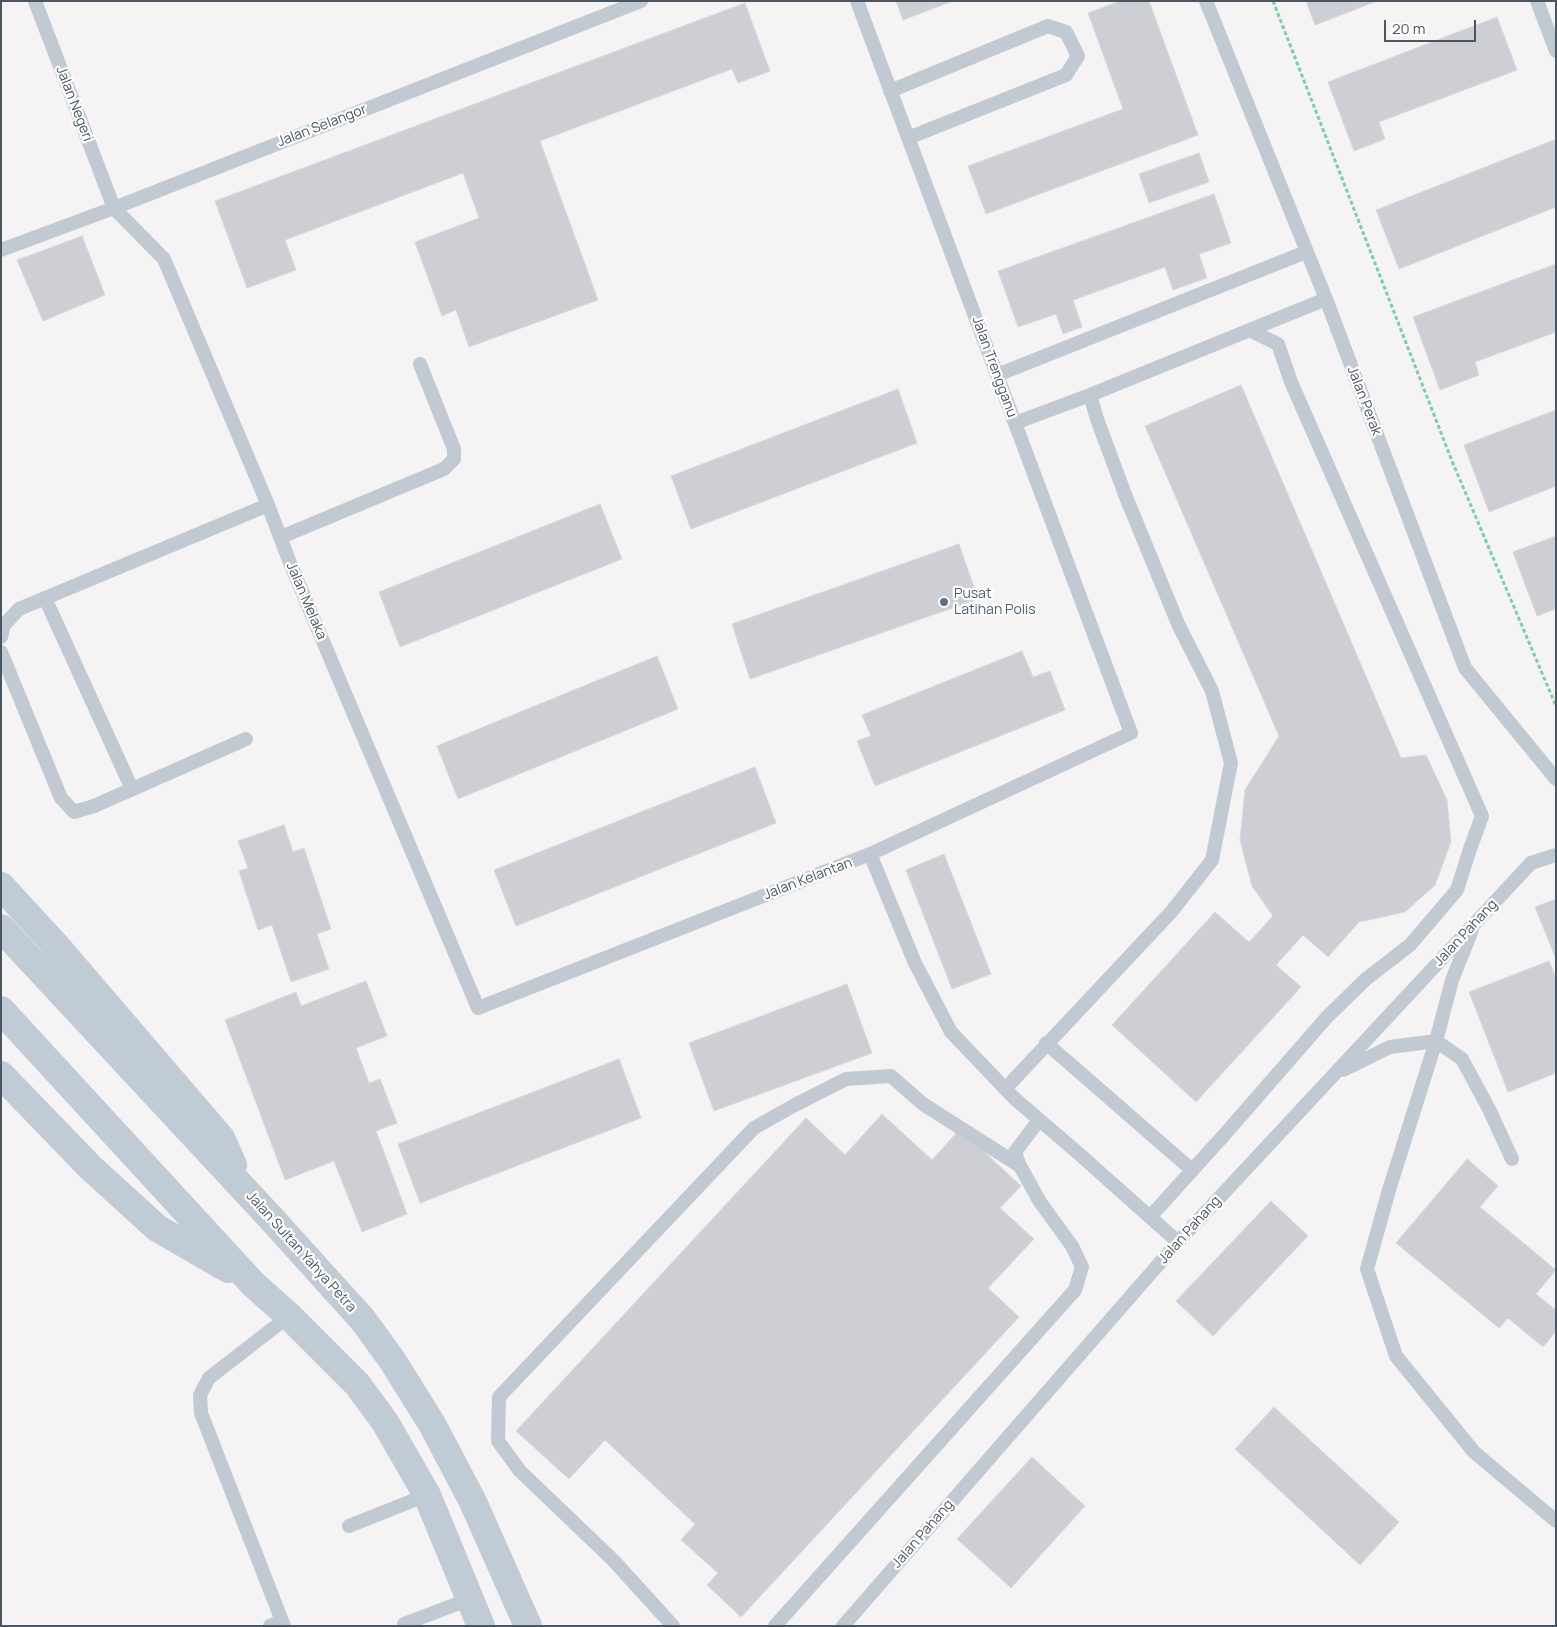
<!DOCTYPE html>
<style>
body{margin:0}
#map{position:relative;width:1557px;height:1627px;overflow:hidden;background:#f5f3f3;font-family:Manrope,sans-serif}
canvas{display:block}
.frame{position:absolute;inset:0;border:2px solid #4a5661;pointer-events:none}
.scale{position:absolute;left:1384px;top:20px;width:92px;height:22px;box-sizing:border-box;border:2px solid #4a5661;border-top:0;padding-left:6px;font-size:15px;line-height:18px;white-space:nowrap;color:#4a5661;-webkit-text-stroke:4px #fff;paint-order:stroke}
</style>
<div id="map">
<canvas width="1557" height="1627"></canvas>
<div class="frame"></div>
<div class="scale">20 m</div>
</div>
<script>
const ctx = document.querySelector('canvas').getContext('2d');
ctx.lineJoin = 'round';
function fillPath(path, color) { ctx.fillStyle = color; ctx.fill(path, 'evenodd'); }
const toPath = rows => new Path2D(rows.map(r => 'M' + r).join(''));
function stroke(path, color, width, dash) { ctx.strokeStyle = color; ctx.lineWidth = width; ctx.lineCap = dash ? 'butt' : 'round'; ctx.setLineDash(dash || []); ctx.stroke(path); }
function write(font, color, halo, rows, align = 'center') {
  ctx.font = font + ' Manrope,sans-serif'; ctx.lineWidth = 4.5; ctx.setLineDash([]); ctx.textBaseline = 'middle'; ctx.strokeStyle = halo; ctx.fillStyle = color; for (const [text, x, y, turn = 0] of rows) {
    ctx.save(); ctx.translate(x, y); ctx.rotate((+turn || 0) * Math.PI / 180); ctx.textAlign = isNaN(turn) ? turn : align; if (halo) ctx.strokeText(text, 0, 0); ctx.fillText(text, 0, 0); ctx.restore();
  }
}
const building = toPath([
 [896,1,953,1,903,20,896,1],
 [1120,1,1149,1,1198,135,986,214,968,166,1123,109,1088,13,1120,1],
 [1306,1,1377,1,1315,25,1306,1],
 [745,3,770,71,738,83,732,69,540,141,598,300,469,347,456,310,442,316,415,242,479,218,463,173,285,240,296,270,247,288,215,201,745,3],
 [1497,17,1517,70,1379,122,1385,139,1354,151,1328,82,1497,17],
 [1554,140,1556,145,1556,207,1399,269,1376,210,1554,140],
 [1199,153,1209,182,1149,203,1139,174,1199,153],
 [1214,194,1231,243,1199,254,1207,278,1173,290,1165,267,1073,300,1082,327,1063,334,1056,314,1018,327,998,271,1214,194],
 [82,236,105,295,43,321,17,260,82,236],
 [1556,264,1556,332,1475,362,1479,375,1440,390,1413,317,1556,264],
 [1241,385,1401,758,1426,755,1447,800,1451,842,1435,885,1405,912,1359,922,1328,957,1303,935,1276,965,1301,987,1196,1102,1112,1025,1215,912,1249,942,1273,916,1252,886,1240,840,1245,790,1279,736,1145,426,1241,385],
 [898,389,917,443,691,529,671,476,898,389],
 [1556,410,1556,486,1489,512,1464,445,1556,410],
 [600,504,622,559,400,647,379,592,600,504],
 [1556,536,1556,609,1537,616,1513,552,1556,536],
 [959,544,978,599,750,679,732,624,959,544],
 [1022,651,1033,677,1050,671,1065,710,875,786,857,741,871,736,862,715,1022,651],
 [657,656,678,709,458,799,437,746,657,656],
 [755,767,776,823,516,926,494,870,755,767],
 [284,825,293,852,304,848,331,929,317,934,329,969,291,982,272,925,258,930,239,871,248,868,238,841,284,825],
 [944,854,991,974,952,989,906,870,944,854],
 [1556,899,1556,959,1535,907,1556,899],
 [1549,961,1556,978,1556,1073,1508,1092,1469,992,1549,961],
 [366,981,387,1036,356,1048,369,1083,380,1079,397,1123,376,1131,407,1214,362,1232,334,1161,285,1180,225,1020,296,992,301,1006,366,981],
 [847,984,872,1053,714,1111,689,1043,847,984],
 [619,1059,641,1118,420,1203,398,1144,619,1059],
 [882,1114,932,1160,960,1129,1021,1186,1000,1208,1034,1239,988,1288,1019,1317,741,1617,707,1585,718,1573,681,1540,695,1524,605,1440,569,1479,516,1431,806,1118,845,1155,882,1114],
 [1467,1159,1498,1186,1480,1207,1556,1270,1536,1294,1556,1310,1556,1331,1543,1347,1508,1318,1499,1328,1396,1243,1467,1159],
 [1271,1201,1308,1236,1213,1336,1176,1301,1271,1201],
 [1274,1407,1399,1522,1360,1565,1235,1449,1274,1407],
 [1032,1457,1085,1506,1011,1588,957,1539,1032,1457]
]);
const path = toPath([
 [1273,1,1452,461,1556,706]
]);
const lane = toPath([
 [35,1,114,208,164,259,268,505,290,563,478,1008,870,854,1131,733,857,1],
 [1206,1,1326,299,1465,668,1556,779],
 [1537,1,1556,51],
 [890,91,1048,26,1066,32,1078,56,1066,75,908,138],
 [1,250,114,208,641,1],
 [997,375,1306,252],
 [1015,423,1090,395,1326,299],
 [281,537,444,469,454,459,454,449,420,364],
 [45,598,132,789],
 [1,637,4,625,19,609,268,505],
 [1,652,61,798,74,812,94,806,246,739],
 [870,854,915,963,951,1032,1014,1098,1078,1153,1178,1242],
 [1472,930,1452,980,1436,1041,1389,1190,1367,1269,1396,1356,1474,1452,1556,1521],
 [1046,1043,1192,1170],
 [1343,1070,1390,1047,1436,1041,1462,1059,1489,1109,1512,1159],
 [1005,1089,1172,911,1212,860,1231,763,1212,691,1179,626,1126,497,1097,419,1090,395],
 [1150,1217,1225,1134,1327,1017,1366,979,1410,945,1457,890,1470,849,1482,816,1291,382,1278,344,1249,330],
 [349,1526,427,1495],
 [404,1624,470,1599],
 [270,1626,282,1621],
 [284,1626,201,1413,200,1395,209,1378,289,1316],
 [673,1626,613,1560,520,1471,498,1441,499,1397,754,1128,793,1106,846,1079,891,1076,923,1104,1020,1166],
 [775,1626,1075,1290,1082,1267,1072,1246,1040,1202,1020,1166,1015,1152,1039,1120],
 [843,1626,1178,1242,1531,863,1556,855]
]);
const secondary = toPath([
 [1,886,59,949,221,1138,233,1165],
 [1,928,269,1216,363,1320,392,1360,432,1424,473,1502,528,1626],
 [1,1010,253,1284,289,1316,357,1384,385,1422,427,1495,481,1626],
 [1,1075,90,1167,157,1228,228,1269]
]);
const markers = [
 [944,602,5,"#5c6f8a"]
];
const streetNames = [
 ["Jalan Negeri",74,104,69],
 ["Jalan Selangor",322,126,-21],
 ["Jalan Trengganu",994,367,70],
 ["Jalan Perak",1364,401,69],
 ["Jalan Melaka",306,601,67],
 ["Jalan Kelantan",808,879,-21],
 ["Jalan Pahang",1466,933,-47],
 ["Jalan Pahang",1190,1230,-48],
 ["Jalan Sultan Yahya Petra",301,1252,48],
 ["Jalan Pahang",923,1534,-49]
];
const serviceNames = [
 ["Pusat",954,594],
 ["Latihan Polis",954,610]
];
fillPath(building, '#cdcfd5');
stroke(building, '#d7d9de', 1);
stroke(path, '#7ad0a6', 3, [4, 2.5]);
stroke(lane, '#c1cad2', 14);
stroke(secondary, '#c1cbd6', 28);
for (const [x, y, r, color] of markers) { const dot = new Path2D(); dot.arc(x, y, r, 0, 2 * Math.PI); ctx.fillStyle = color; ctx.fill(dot); stroke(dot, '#fff', 2); }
write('14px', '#4a5661', '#fff', streetNames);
write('14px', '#4e5e75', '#fff', serviceNames, 'left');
</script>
